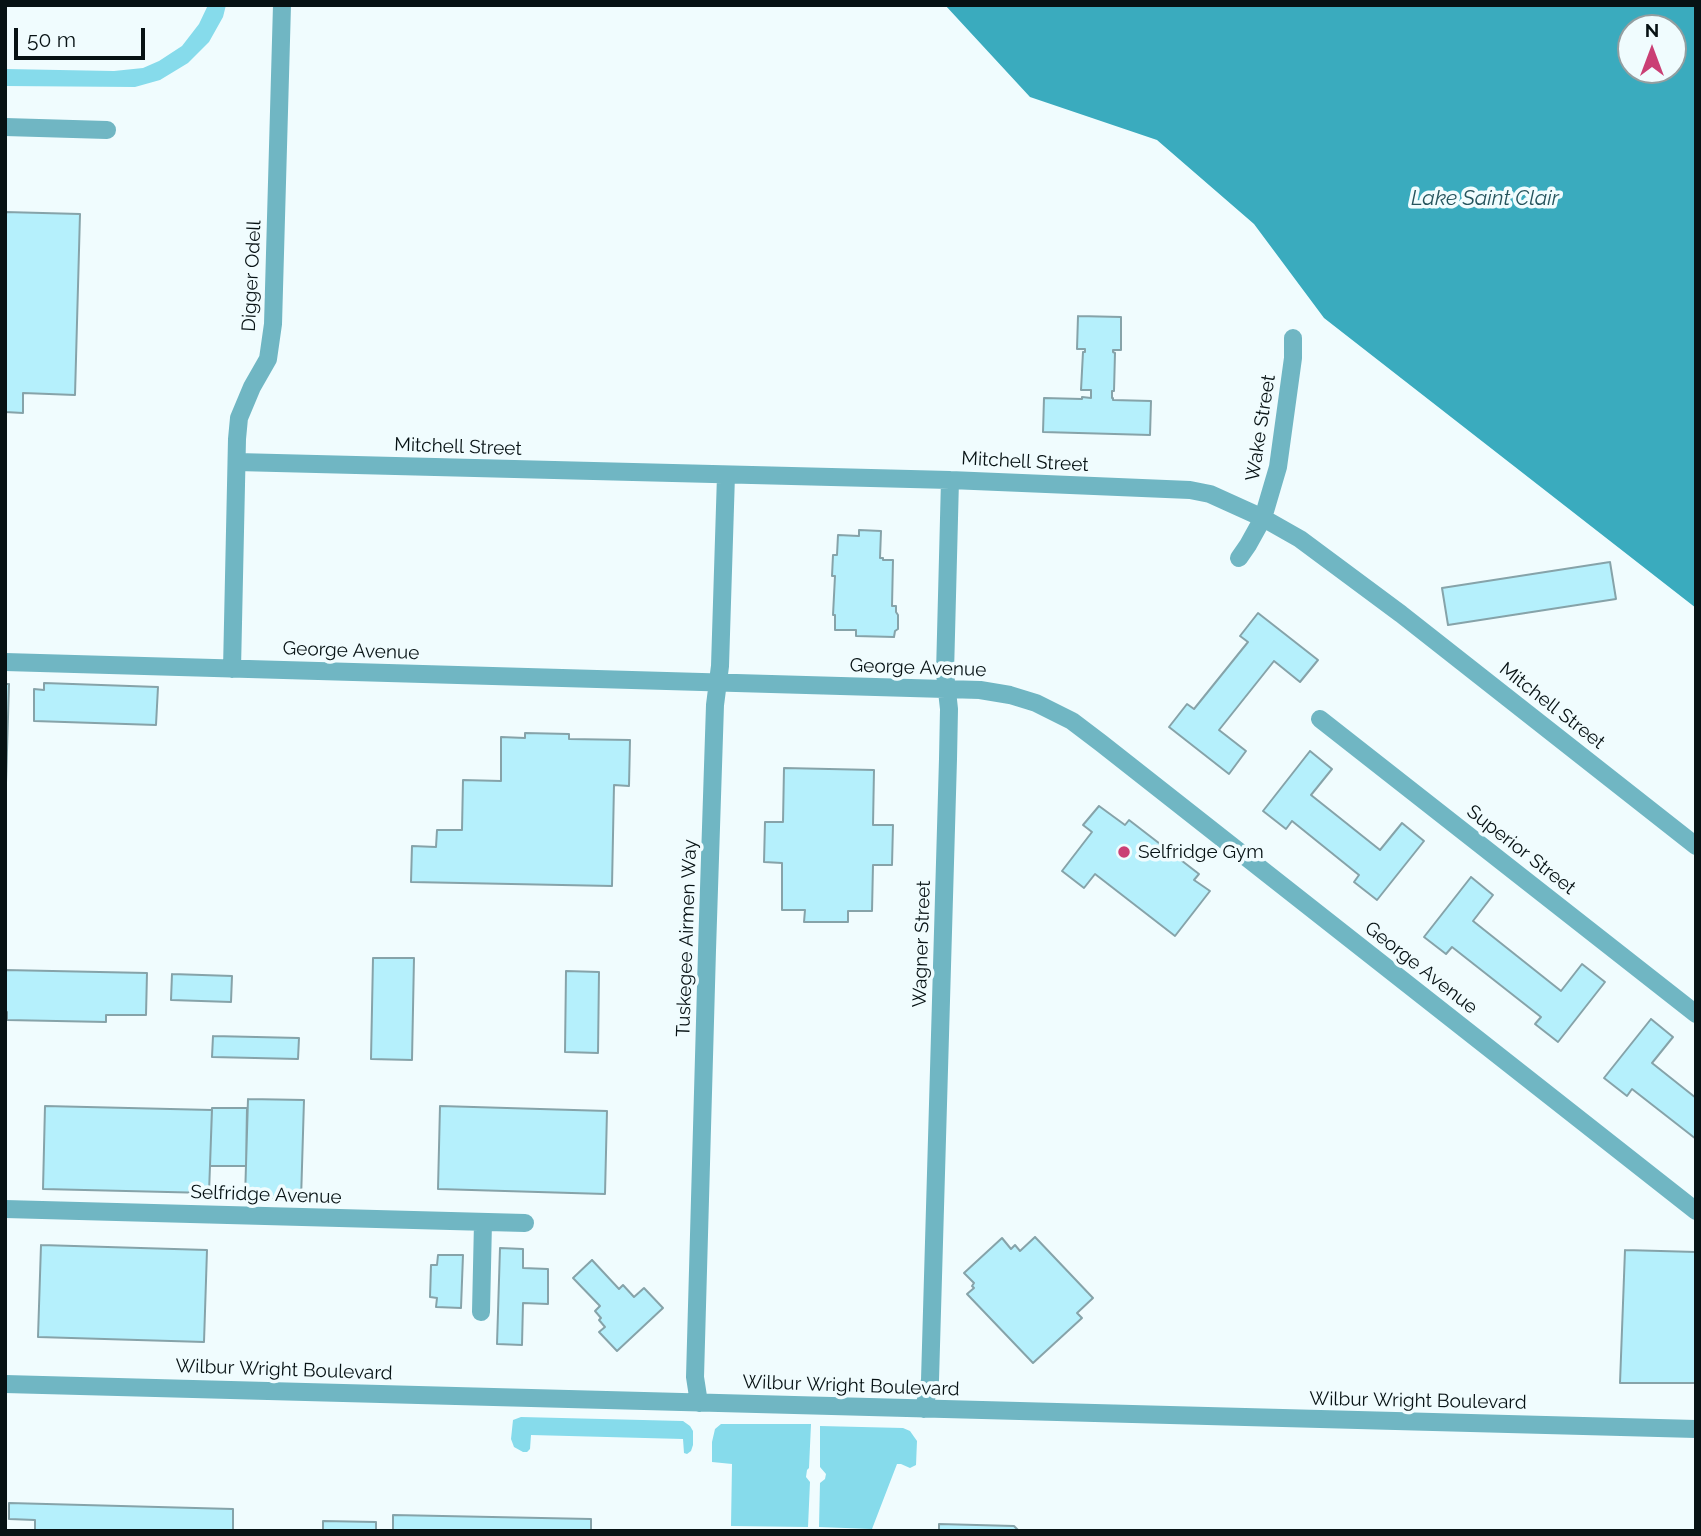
<!DOCTYPE html>
<style>
body{margin:0}
#map{position:relative;width:1701px;height:1536px;overflow:hidden;background:#f0fcfe;font-family:Raleway,sans-serif}
canvas{display:block}
.frame{position:absolute;inset:0;border:7px solid #071214;pointer-events:none}
.north{position:absolute;left:1617px;top:14px;width:70px;height:70px;box-sizing:border-box;background:#f0fcfe;border:2px solid #939ea0;border-radius:50%;rotate:0deg;font-size:19px;font-weight:700;line-height:28px;text-align:center;color:#071214}
.north::after{content:'';display:block;margin:auto;width:24px;height:32px;background:#ca3f74;clip-path:polygon(50% 0,100% 100%,50% 72%,0 100%)}
.scale{position:absolute;left:14px;top:28px;width:131px;height:32px;box-sizing:border-box;border:4px solid #071214;border-top:0;padding-left:9px;font-size:21px;line-height:24px;white-space:nowrap;color:#071214;-webkit-text-stroke:5px #f0fcfe;paint-order:stroke}
</style>
<div id="map">
<canvas width="1701" height="1536"></canvas>
<div class="frame"></div>
<div class="north">N</div>
<div class="scale">50 m</div>
</div>
<script>
const ctx = document.querySelector('canvas').getContext('2d');
ctx.lineJoin = 'round';
function fillPath(path, color) { ctx.fillStyle = color; ctx.fill(path, 'evenodd'); }
const toPath = rows => new Path2D(rows.map(r => 'M' + r).join(''));
function stroke(path, color, width, dash) { ctx.strokeStyle = color; ctx.lineWidth = width; ctx.lineCap = dash ? 'butt' : 'round'; ctx.setLineDash(dash || []); ctx.stroke(path); }
function write(font, color, halo, rows, align = 'center') {
  ctx.font = font + ' Raleway,sans-serif'; ctx.lineWidth = 7; ctx.setLineDash([]); ctx.textBaseline = 'middle'; ctx.strokeStyle = halo; ctx.fillStyle = color; for (const [text, x, y, turn = 0] of rows) {
    ctx.save(); ctx.translate(x, y); ctx.rotate((+turn || 0) * Math.PI / 180); ctx.textAlign = isNaN(turn) ? turn : align; if (halo) ctx.strokeText(text, 0, 0); ctx.fillText(text, 0, 0); ctx.restore();
  }
}
const green = toPath([
 [208,5,226,5,223,17,209,42,188,63,160,80,135,87,5,86,5,69,114,71,143,68,159,61,182,46,199,24],
 [521,1417,683,1421,690,1426,693,1431,693,1445,691,1451,687,1454,684,1453,683,1439,531,1435,530,1449,527,1452,523,1452,514,1447,511,1439,513,1420],
 [721,1424,811,1424,809,1468,807,1470,806,1477,810,1482,808,1527,731,1526,732,1464,712,1462,712,1442,715,1429],
 [820,1426,903,1428,910,1431,917,1441,916,1465,910,1468,901,1464,897,1464,872,1529,819,1527,820,1483,825,1479,826,1474,820,1467]
]);
const water = toPath([
 [945,5,1696,5,1696,608,1324,318,1254,224,1157,140,1030,97],
 [1631,28,1673,28,1673,70,1631,70]
]);
const building = toPath([
 [5,212,80,214,75,395,23,393,23,413,5,412,5,212],
 [1078,316,1121,317,1121,350,1113,350,1113,352,1115,353,1114,391,1112,391,1112,398,1113,398,1113,400,1151,401,1150,435,1043,432,1044,398,1082,399,1082,397,1091,398,1091,390,1081,390,1083,352,1085,352,1085,349,1077,349,1078,316],
 [859,530,881,531,880,558,883,558,883,560,893,560,892,606,896,606,896,612,898,615,898,629,895,631,894,637,856,636,856,630,835,630,835,615,833,615,835,576,832,576,833,555,837,555,838,535,859,536,859,530],
 [1610,562,1616,599,1448,625,1442,588,1610,562],
 [1258,613,1318,660,1300,682,1274,661,1219,730,1246,751,1229,774,1169,727,1187,704,1194,709,1248,642,1240,636,1258,613],
 [44,683,158,687,156,725,34,721,34,689,44,690,44,683],
 [5,684,9,684,5,816,5,684],
 [525,733,569,734,569,739,630,740,629,786,614,785,612,886,411,882,412,846,436,847,437,830,462,830,463,780,501,781,501,737,525,738,525,733],
 [1310,751,1332,769,1311,795,1380,850,1402,823,1424,841,1377,900,1354,882,1359,875,1292,821,1286,829,1263,811,1310,751],
 [784,768,874,770,873,825,893,825,892,865,873,865,872,911,848,911,848,922,804,922,805,910,782,910,782,863,764,862,765,822,783,822,784,768],
 [1099,806,1125,825,1129,820,1199,874,1194,880,1210,891,1175,936,1095,874,1084,888,1062,871,1092,832,1083,825,1099,806],
 [1471,877,1493,895,1473,921,1561,991,1582,964,1605,982,1558,1042,1535,1024,1541,1017,1452,947,1446,954,1424,937,1471,877],
 [373,958,414,958,412,1060,371,1059,373,958],
 [5,970,147,973,146,1015,106,1015,106,1022,7,1020,7,1012,5,1012,5,970],
 [566,971,599,972,598,1053,565,1052,566,971],
 [172,974,232,976,231,1002,171,1000,172,974],
 [1651,1019,1673,1037,1652,1063,1696,1098,1696,1139,1632,1089,1627,1096,1604,1078,1651,1019],
 [213,1036,299,1038,298,1059,212,1057,213,1036],
 [248,1099,304,1100,301,1200,245,1198,248,1099],
 [45,1106,212,1110,209,1193,43,1189,45,1106],
 [440,1106,607,1111,605,1194,438,1189,440,1106],
 [212,1108,247,1108,246,1166,210,1166,212,1108],
 [1035,1237,1093,1298,1077,1313,1082,1318,1033,1363,967,1294,974,1288,972,1286,974,1283,964,1273,1002,1238,1011,1249,1015,1245,1020,1251,1035,1237],
 [41,1245,207,1250,204,1342,38,1337,41,1245],
 [500,1248,523,1249,523,1268,548,1269,548,1304,523,1303,522,1345,497,1344,500,1248],
 [1625,1250,1696,1252,1696,1383,1620,1383,1625,1250],
 [438,1255,463,1255,461,1308,436,1307,437,1298,430,1297,431,1265,437,1265,438,1255],
 [592,1260,619,1289,623,1285,634,1297,644,1288,663,1308,617,1351,599,1332,605,1327,599,1320,601,1318,595,1311,600,1306,573,1278,592,1260],
 [9,1503,233,1509,233,1531,35,1531,35,1520,9,1519,9,1503],
 [393,1515,591,1519,591,1531,393,1531,393,1515],
 [323,1521,376,1522,376,1531,323,1531,323,1521],
 [939,1524,1014,1526,1018,1530,1025,1531,939,1531,939,1524]
]);
const street = toPath([
 [5,127,107,130],
 [237,462,950,480,1190,490,1210,494,1263,518,1300,539,1401,614,1696,846],
 [1239,558,1248,545,1263,518,1278,467,1293,358,1293,338],
 [5,662,980,690,1010,695,1036,703,1072,721,1101,743,1696,1211],
 [232,669,237,439,239,418,252,387,268,359,273,324,282,5],
 [1320,719,1696,1014],
 [5,1209,525,1223],
 [481,1312,483,1222],
 [5,1384,1696,1429],
 [699,1403,695,1377,707,950,715,705,720,666,726,475],
 [924,1409,930,1380,948,759,949,709,945,673,950,480]
]);
const markers = [
 [1124,852,7,"#ca3f74"]
];
const streetNames = [
 ["Digger Odell",252,276,-87],
 ["Wake Street",1261,428,-81],
 ["Mitchell Street",458,447,2],
 ["Mitchell Street",1025,462,3],
 ["George Avenue",351,651,2],
 ["George Avenue",918,668,2],
 ["Mitchell Street",1552,706,38],
 ["Superior Street",1521,850,38],
 ["Tuskegee Airmen Way",687,938,-88],
 ["Wagner Street",922,944,-88],
 ["George Avenue",1421,968,38],
 ["Selfridge Avenue",266,1195,2],
 ["Wilbur Wright Boulevard",284,1370,2],
 ["Wilbur Wright Boulevard",851,1386,2],
 ["Wilbur Wright Boulevard",1418,1401,1]
];
const poiNames = [
 ["Selfridge Gym",1138,852]
];
const waterNames = [
 ["Lake Saint Clair",1485,199]
];
fillPath(green, '#86dbeb');
fillPath(water, '#3aabbe');
fillPath(building, '#b5f0fc');
stroke(building, '#86a3a9', 2);
stroke(street, '#70b6c3', 18);
for (const [x, y, r, color] of markers) { const dot = new Path2D(); dot.arc(x, y, r, 0, 2 * Math.PI); ctx.fillStyle = color; ctx.fill(dot); stroke(dot, '#f0fcfe', 2.5); }
write('19px', '#071214', '#f0fcfe', streetNames);
write('19px', '#071214', '#f0fcfe', poiNames, 'left');
write('italic 21px', '#25545d', '#f0fcfe', waterNames);
</script>
